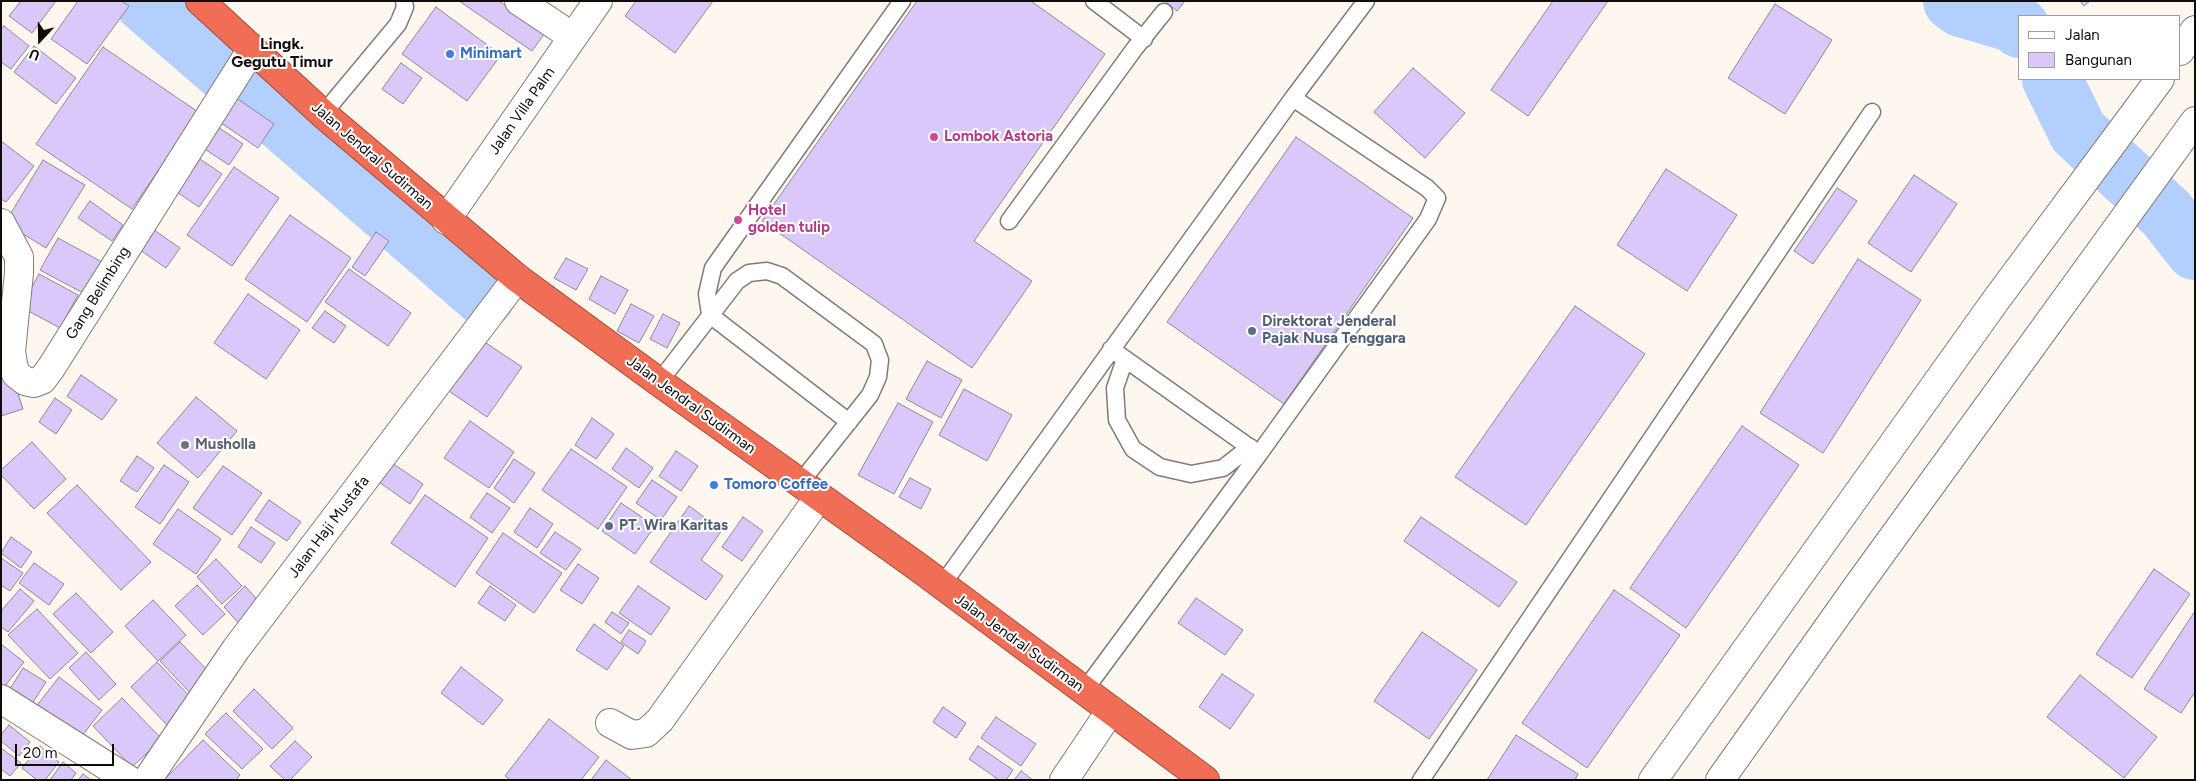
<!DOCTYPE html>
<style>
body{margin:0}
#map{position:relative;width:2196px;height:781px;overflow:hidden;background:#fef7ef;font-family:Figtree,sans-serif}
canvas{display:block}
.frame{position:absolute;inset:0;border:2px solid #0f0c0a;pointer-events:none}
.legend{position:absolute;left:2018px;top:15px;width:162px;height:65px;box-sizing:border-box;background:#fff;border:1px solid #9f9e9d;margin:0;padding:6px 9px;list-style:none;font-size:15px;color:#0f0c0a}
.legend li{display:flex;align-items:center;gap:10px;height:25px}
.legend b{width:25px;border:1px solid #9f9e9d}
.north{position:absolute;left:15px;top:15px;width:50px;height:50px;-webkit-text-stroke:4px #fff;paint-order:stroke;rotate:201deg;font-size:14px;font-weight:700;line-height:20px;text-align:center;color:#0f0c0a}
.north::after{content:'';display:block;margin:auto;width:18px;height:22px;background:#0f0c0a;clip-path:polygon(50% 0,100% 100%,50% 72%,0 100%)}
.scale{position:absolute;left:15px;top:744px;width:99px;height:22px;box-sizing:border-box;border:2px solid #0f0c0a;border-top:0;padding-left:6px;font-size:15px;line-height:18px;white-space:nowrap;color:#0f0c0a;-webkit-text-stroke:4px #fff;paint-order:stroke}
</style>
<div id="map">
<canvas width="2196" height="781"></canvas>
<div class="frame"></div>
<ul class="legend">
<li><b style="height:6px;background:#fff"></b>Jalan</li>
<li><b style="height:14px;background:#dac8fb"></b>Bangunan</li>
</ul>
<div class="north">U</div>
<div class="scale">20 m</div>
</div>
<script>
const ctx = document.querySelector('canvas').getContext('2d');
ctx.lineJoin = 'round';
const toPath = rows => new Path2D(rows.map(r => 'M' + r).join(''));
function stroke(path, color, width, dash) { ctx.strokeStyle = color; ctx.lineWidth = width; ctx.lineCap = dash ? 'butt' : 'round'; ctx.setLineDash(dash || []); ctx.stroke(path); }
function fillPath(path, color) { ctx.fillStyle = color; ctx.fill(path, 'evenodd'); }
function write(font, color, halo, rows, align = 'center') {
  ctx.font = font + ' Figtree,sans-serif'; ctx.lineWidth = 4; ctx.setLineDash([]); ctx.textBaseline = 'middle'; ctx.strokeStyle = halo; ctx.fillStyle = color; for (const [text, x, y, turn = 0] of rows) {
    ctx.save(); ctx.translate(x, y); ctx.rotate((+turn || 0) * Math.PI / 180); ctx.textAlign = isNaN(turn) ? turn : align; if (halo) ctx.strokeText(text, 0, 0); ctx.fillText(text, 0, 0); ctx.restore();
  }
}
const river = toPath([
 [143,1,485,297],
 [1953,1,1961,7,2015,23,2020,28],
 [2052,79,2078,132,2166,213,2195,250]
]);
const building = toPath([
 [21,1,56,1,32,33,9,16,21,1],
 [78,1,121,1,129,6,87,64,51,39,78,1],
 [459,1,499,1,545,33,532,51,459,1],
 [636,1,713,1,675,53,625,16,636,1],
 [917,1,1031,1,1105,54,974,241,1032,281,972,368,762,221,917,1],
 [1165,1,1185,1,1177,11,1165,1],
 [1553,1,1608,1,1528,116,1491,90,1553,1],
 [2080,1,2090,1,2084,6,2080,1],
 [1775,4,1832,40,1785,114,1728,78,1775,4],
 [436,7,501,55,467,101,402,54,436,7],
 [4,26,29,46,11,69,1,62,1,29,4,26],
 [34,46,76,78,56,104,14,72,34,46],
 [103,47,198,112,132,209,36,144,103,47],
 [401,63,422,78,403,104,382,89,401,63],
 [1413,68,1465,113,1425,158,1374,112,1413,68],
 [235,97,274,124,258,148,218,121,235,97],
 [215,125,243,144,229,165,200,146,215,125],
 [1296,137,1413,218,1284,404,1167,322,1296,137],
 [1,141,34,166,6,202,1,199,1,141],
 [200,159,222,174,199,207,177,192,200,159],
 [43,160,85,185,46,248,5,223,43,160],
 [234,167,279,198,232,266,187,235,234,167],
 [1666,169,1737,215,1687,291,1617,245,1666,169],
 [1914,175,1957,204,1911,272,1868,243,1914,175],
 [1837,188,1857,201,1813,264,1794,251,1837,188],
 [90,201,123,225,112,241,78,218,90,201],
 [290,215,351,258,307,322,245,279,290,215],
 [154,230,180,248,166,268,140,250,154,230],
 [376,232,389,241,365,276,352,267,376,232],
 [58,238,102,262,85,294,40,270,58,238],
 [566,258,588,269,576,290,554,278,566,258],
 [1858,259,1921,300,1823,453,1760,413,1858,259],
 [349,269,411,313,388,346,325,302,349,269],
 [39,274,78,295,60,328,21,307,39,274],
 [601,276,628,290,615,314,589,299,601,276],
 [248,294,300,330,266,379,214,343,248,294],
 [631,304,654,316,639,343,617,331,631,304],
 [1575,306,1645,354,1526,525,1455,477,1575,306],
 [325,311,346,326,334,343,312,328,325,311],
 [663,314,680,323,667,348,650,339,663,314],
 [480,339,522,367,487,417,446,389,480,339],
 [1,342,23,409,1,416,1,342],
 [927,361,962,380,941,418,906,399,927,361],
 [81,375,117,400,102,420,67,396,81,375],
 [964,389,1012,415,987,461,939,435,964,389],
 [196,397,237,431,198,478,157,443,196,397],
 [55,398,72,410,56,434,39,422,55,398],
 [898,403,933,422,894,494,858,475,898,403],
 [592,418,614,434,596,459,575,445,592,418],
 [470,421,514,452,489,488,444,458,470,421],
 [1742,426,1799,465,1686,628,1630,588,1742,426],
 [32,442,66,479,34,509,1,475,1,470,32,442],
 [626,448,653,468,639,488,612,469,626,448],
 [571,449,627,487,598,529,542,490,571,449],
 [676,451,698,466,681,491,659,476,676,451],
 [137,456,154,468,137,492,120,481,137,456],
 [514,459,535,473,514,503,494,488,514,459],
 [392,463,423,484,410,504,379,482,392,463],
 [164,465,189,482,160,524,135,507,164,465],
 [223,466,262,493,232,535,193,508,223,466],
 [910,478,931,489,921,509,899,497,910,478],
 [652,480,677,497,661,520,636,503,652,480],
 [77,485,151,562,121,590,47,513,77,485],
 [487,493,510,508,492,533,470,517,487,493],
 [425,495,488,538,455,587,391,543,425,495],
 [269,500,301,522,287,541,255,520,269,500],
 [621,503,655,526,635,554,602,531,621,503],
 [689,506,722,530,701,560,723,576,706,600,650,562,689,506],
 [530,508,553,524,537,548,514,532,530,508],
 [178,509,221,539,196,574,153,544,178,509],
 [743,517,763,531,742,561,722,547,743,517],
 [1421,517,1517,582,1499,607,1404,541,1421,517],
 [251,527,275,543,261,563,238,547,251,527],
 [555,532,581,549,566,570,540,553,555,532],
 [503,533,562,573,534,613,476,573,503,533],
 [11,537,32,552,21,568,1,553,11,537],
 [1,558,23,573,10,591,1,585,1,558],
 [216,559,242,586,222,604,197,577,216,559],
 [34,563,64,584,49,605,19,583,34,563],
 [578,564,599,578,582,604,560,590,578,564],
 [2154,569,2190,594,2132,678,2096,654,2154,569],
 [197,585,225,614,203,635,175,606,197,585],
 [245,586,264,607,242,627,224,607,245,586],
 [490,586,516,605,505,621,478,603,490,586],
 [638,586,670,608,651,635,619,613,638,586],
 [20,589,34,601,8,632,1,627,1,611,20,589],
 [1614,590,1680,635,1587,768,1522,723,1614,590],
 [76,593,113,632,91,653,53,614,76,593],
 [1196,598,1243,630,1225,655,1178,623,1196,598],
 [153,600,186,635,158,661,125,626,153,600],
 [37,609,78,653,50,679,8,635,37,609],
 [2195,611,2195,692,2181,713,2144,689,2195,611],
 [612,612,629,623,621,634,605,622,612,612],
 [594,624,624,646,607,670,576,650,594,624],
 [629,630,646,641,638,654,621,642,629,630],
 [1422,632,1477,670,1429,739,1374,701,1422,632],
 [180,642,214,677,193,696,160,661,180,642],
 [1,644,24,662,1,691,1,644],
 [86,652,116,684,99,700,69,668,86,652],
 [157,662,194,701,168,726,131,687,157,662],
 [461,667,503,700,483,725,441,693,461,667],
 [23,668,46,682,30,707,7,694,23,668],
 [1222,674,1254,695,1230,729,1199,707,1222,674],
 [2080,675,2157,737,2124,778,2047,717,2080,675],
 [59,677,102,710,78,741,35,708,59,677],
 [254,689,293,728,272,749,233,711,254,689],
 [122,698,162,739,132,767,93,726,122,698],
 [943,707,966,723,956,738,933,722,943,707],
 [226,713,263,749,242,769,205,734,226,713],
 [996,717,1036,744,1021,766,981,738,996,717],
 [549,719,599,757,581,780,510,780,505,776,549,719],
 [9,725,30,742,19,756,1,741,1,735,9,725],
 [1516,735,1578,774,1575,780,1487,780,1516,735],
 [203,740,240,775,236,780,164,780,203,740],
 [295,741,312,757,290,780,285,780,270,766,295,741],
 [40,746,59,762,45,780,37,780,22,768,40,746],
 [978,746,1013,770,1006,780,999,780,969,759,978,746],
 [1,748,21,763,10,776,1,769,1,748],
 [606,760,632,780,591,780,606,760],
 [63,762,76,773,71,780,50,780,63,762],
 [1021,771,1033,780,1014,780,1021,771],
 [83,774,91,780,78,780,83,774]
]);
const lane = toPath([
 [1094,1,1144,39],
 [1293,98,1366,1],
 [323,114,398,24,405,7,404,1],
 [1009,221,1135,48,1164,12],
 [1125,359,1115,388,1117,420,1133,449,1160,467,1191,474,1223,468,1250,447],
 [659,382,737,281,749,273,767,271,782,276,874,344,880,360,878,377,870,395,800,483],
 [849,422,710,315,707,294,713,268,902,1],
 [942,585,1293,98,1427,188,1437,198,1428,219,1259,454],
 [1084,691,1259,454,1111,349],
 [1421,780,1872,112]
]);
const street = toPath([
 [519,1,573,37],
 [446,220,598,1],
 [1,223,19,257,19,273,11,351,13,364,16,374,25,381,34,383,42,380,51,368,252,49],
 [1,699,129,780],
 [610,723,632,735,646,733,660,720,819,497],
 [147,780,236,649,517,278],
 [1064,780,1111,710]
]);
const secondary = toPath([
 [2180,51,2195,30],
 [1653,780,1996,300,2160,79],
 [1720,780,1859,584,2195,121]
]);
const highway = toPath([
 [200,1,323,114,517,278,659,382,918,567,1205,780]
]);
const markers = [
 [450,54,5,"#3f7fe0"],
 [934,137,5,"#d1479c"],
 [738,220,5,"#d1479c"],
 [1252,331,5,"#5c6f8a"],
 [185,445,5,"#6b7280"],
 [714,485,5,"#3f7fe0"],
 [609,526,5,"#5c6f8a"]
];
const shopNames = [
 ["Minimart",460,54],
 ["Tomoro Coffee",724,485]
];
const streetNames = [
 ["Jalan Villa Palm",522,111,-55],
 ["Jalan Jendral Sudirman",372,156,41],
 ["Gang Belimbing",98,293,-58],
 ["Jalan Jendral Sudirman",691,405,36],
 ["Jalan Haji Mustafa",329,527,-53],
 ["Jalan Jendral Sudirman",1019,643,36]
];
const hotelNames = [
 ["Lombok Astoria",944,137],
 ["Hotel",748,211],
 ["golden tulip",748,228]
];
const serviceNames = [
 ["Direktorat Jenderal",1262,322],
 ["Pajak Nusa Tenggara",1262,339],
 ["PT. Wira Karitas",619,526]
];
const worshipNames = [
 ["Musholla",195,445]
];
const neighbourhoodNames = [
 ["Lingk.",282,44],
 ["Gegutu Timur",282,62]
];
stroke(river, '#b2cffe', 60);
fillPath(building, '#dac8fb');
stroke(building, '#8d8a92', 1);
stroke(lane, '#827b75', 19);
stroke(street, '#827b75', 30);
stroke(secondary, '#827b75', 30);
stroke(highway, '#a14c3b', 30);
stroke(lane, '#fff', 16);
stroke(street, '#fff', 28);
stroke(secondary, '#fff', 28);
stroke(highway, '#f06e55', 28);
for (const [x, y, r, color] of markers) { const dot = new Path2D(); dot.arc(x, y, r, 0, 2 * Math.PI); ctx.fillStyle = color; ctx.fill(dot); stroke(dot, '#fff', 2); }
write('bold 15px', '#366cbe', '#fff', shopNames, 'left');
write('15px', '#0f0c0a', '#fff', streetNames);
write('bold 15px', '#b23c85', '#fff', hotelNames, 'left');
write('bold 15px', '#4e5e75', '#fff', serviceNames, 'left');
write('bold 15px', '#5b616d', '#fff', worshipNames, 'left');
write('bold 16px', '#0f0c0a', '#fff', neighbourhoodNames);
</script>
